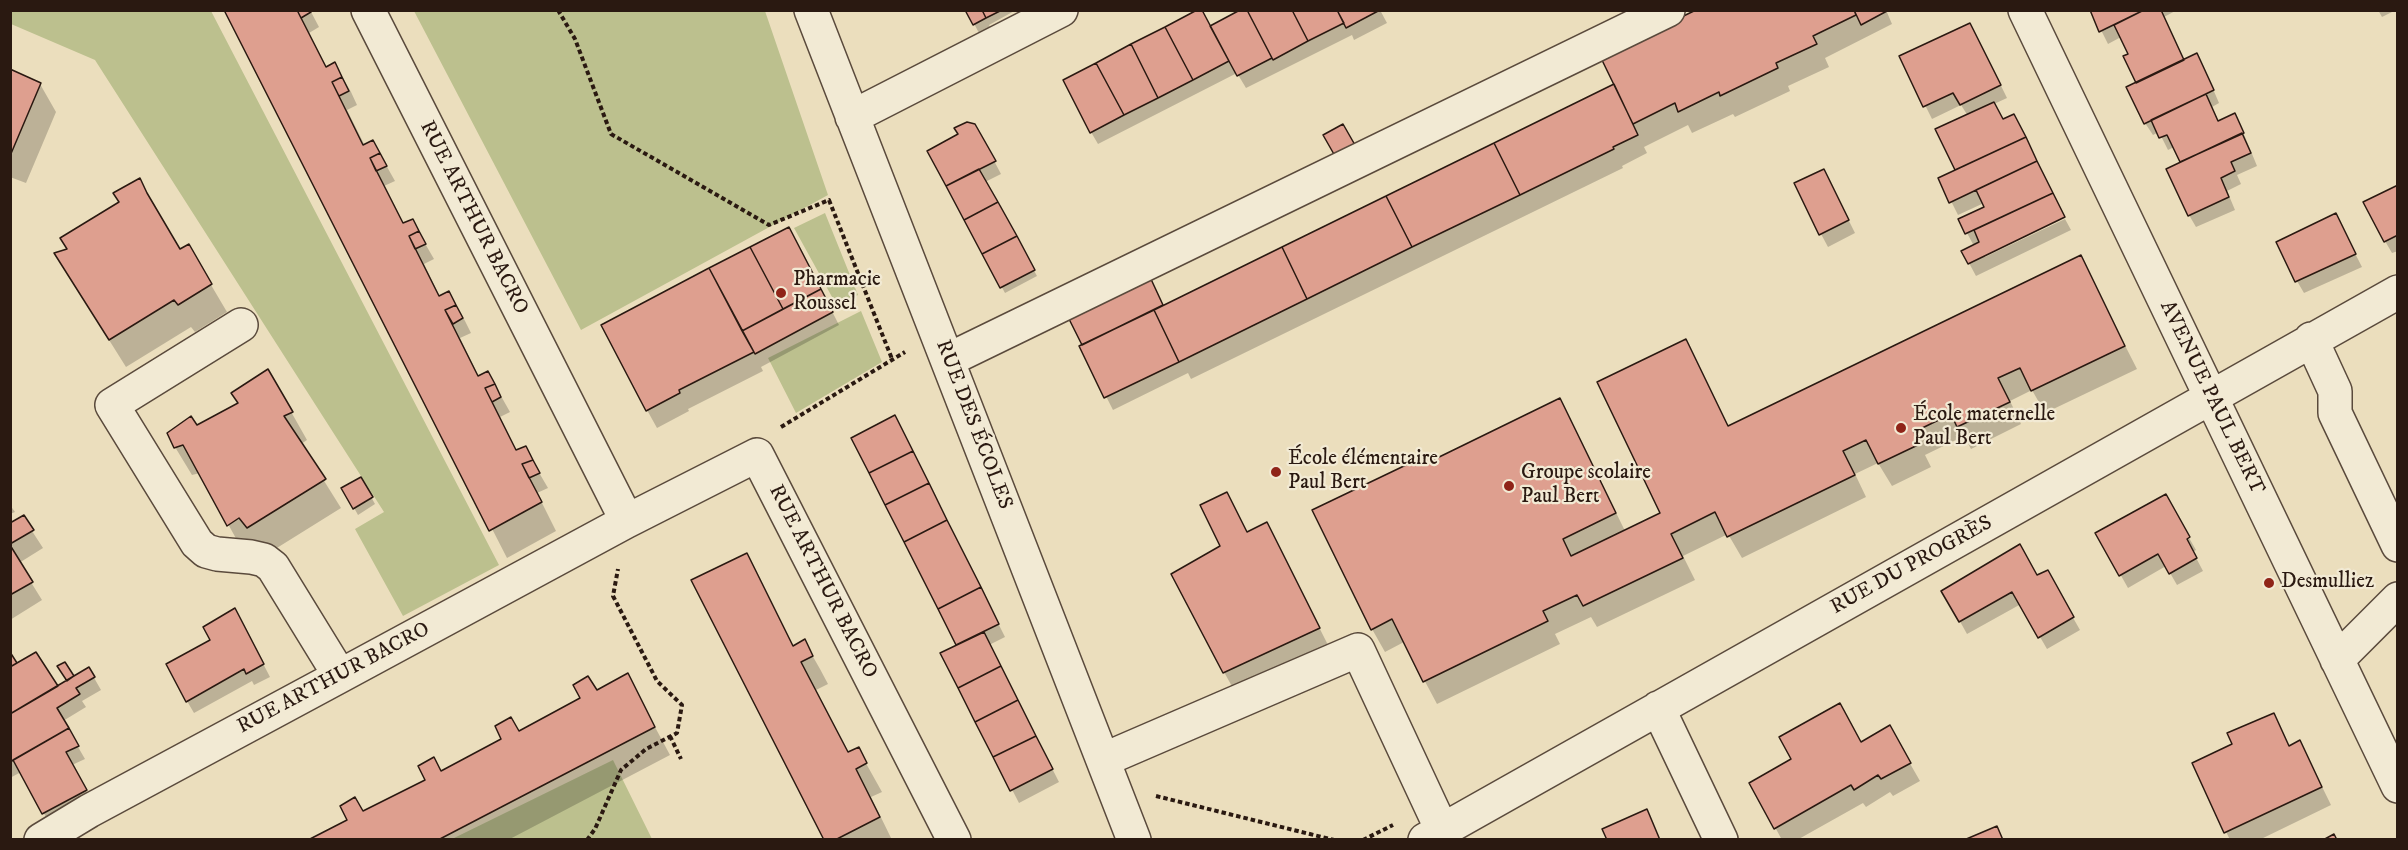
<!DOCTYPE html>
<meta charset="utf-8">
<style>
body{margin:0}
#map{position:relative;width:2408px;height:850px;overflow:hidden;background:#ebdebd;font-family:"IM FELL DW Pica",serif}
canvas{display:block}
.frame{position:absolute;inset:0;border:12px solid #2a1911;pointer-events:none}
</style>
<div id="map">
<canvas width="2408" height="850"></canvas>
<div class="frame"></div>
</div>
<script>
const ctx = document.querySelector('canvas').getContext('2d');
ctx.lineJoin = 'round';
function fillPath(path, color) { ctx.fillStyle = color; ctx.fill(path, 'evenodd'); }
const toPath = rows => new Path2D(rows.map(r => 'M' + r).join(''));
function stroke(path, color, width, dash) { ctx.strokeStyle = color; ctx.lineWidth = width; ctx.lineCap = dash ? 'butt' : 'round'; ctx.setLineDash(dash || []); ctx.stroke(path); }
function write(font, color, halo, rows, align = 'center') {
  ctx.font = font + ' "IM FELL DW Pica",serif'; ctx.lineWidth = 4.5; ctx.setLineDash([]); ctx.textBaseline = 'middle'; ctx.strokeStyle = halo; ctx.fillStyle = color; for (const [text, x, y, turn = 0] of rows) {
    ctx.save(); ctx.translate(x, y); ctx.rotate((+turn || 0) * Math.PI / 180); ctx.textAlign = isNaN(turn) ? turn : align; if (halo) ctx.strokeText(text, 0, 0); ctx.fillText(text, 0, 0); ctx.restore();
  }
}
const green = toPath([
 [10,11,211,11,499,565,403,616,355,529,384,512,95,60,11,24],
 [414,11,765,11,828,195,581,330],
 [825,213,858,295,837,306,794,228],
 [861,311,882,362,796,413,768,358],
 [613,760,652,839,452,839]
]);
const shadow = toPath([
 [226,10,310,10,319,27,309,33,327,68,335,64,351,92,357,105,347,110,365,146,373,142,395,181,384,186,404,225,412,221,434,259,424,264,440,297,449,293,465,321,471,333,460,338,479,377,488,373,510,412,500,417,517,452,525,448,541,476,548,488,537,493,556,531,507,558],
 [967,10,1016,10,989,25,992,31,981,37],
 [1243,10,1380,10,1387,23,1354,40,1352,35,1246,88,1237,73,1098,144,1091,132,1210,28],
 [1699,10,1886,10,1892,24,1825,58,1829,67,1788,86,1790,91,1735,117,1733,114,1692,133,1688,125,1644,147,1647,153,1622,166,1623,168,1191,379,1188,373,1113,410,1081,347,1156,292,1163,307,1615,85],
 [2091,10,2177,10,2164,17,2185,61,2204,68,2219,103,2212,107,2219,122,2241,127,2257,166,2237,175,2241,184,2227,191,2235,210,2196,227,2189,215,2182,163,2174,147,2168,150,2159,132,2153,135,2145,123,2138,83,2130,55,2121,37,2108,44],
 [2378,10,2396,10,2382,17],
 [1977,37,2007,98,1994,104,2003,121,2021,129,2064,216,1985,254,1985,257,2065,219,2071,230,1976,276,1969,263,1974,246,1960,220,1986,208,1984,203,1958,215,1940,179,1958,171,1937,130,1968,116,1961,105,1932,119,1901,57],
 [10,69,12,72,40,84,56,112,26,183,10,177],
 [975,125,1001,174,985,182,1037,276,1005,293,929,152],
 [1824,171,1855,233,1828,247,1821,234],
 [140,180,180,251,188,246,227,312,195,332,191,327,126,367,72,281,69,251,121,203],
 [2398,186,2398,251,2392,253,2385,241],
 [2342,228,2362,267,2304,293,2297,281],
 [796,241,839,325,761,367,763,371,688,409,689,411,657,428,647,410],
 [2080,257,2137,369,2045,413,2032,390,2010,401,2021,424,1971,449,1964,436,1925,455,1931,467,1892,486,1878,463,1855,474,1866,497,1742,558,1728,534,1683,556,1695,580,1597,627,1591,617,1555,634,1560,644,1437,704,1404,642,1385,652,1372,629,1432,462,1572,423,1625,531,1662,513,1685,341,1729,427],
 [268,371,307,440,301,444,341,508,264,556,244,553,200,473,192,475,175,447,196,427,239,404],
 [901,429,1005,637,989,645,1059,782,1019,803,942,654,958,646,853,438],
 [361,479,375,504,358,515,343,488],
 [2165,496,2196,550,2193,552,2203,571,2177,585,2166,566,2128,588,2097,533],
 [10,505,15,512,10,514],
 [1267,524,1329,647,1234,690,1224,672],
 [10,525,32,531,43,548,19,563,42,600,10,620],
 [746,555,794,647,804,641,820,669,828,684,816,690,849,754,858,749,882,792,871,797,892,840,826,840],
 [2047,572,2080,630,2047,649,2021,604,1967,634,1943,591,2037,577],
 [242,623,270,677,254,685,252,681,194,713,187,701],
 [10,655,17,665,57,688,89,669,101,690,82,701,86,707,63,721,85,759,72,765,93,803,51,826,21,772,10,778],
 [627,675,670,755,508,840,312,840],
 [2273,715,2290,747,2300,742,2331,805,2259,840,2230,840,2194,764,2234,745],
 [1889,727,1920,781,1893,796,1890,792,1866,807,1863,803,1797,840,1782,840,1751,783,1861,743]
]);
const building = toPath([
 [224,10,297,10,326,67,335,62,342,77,332,82,363,145,373,140,380,153,370,158,403,223,413,219,419,231,409,236,439,296,449,291,456,305,445,310,478,376,488,371,495,384,485,388,516,450,526,446,533,460,522,464,542,502,489,531,224,10],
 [297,10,310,10,311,12,301,18,297,10],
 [965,10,982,10,986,18,973,25,965,10],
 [982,10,1000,10,1000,11,986,18,982,10],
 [1197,10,1202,10,1229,61,1193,80,1165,27,1197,10],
 [1240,10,1247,10,1272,58,1237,76,1210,26,1240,10],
 [1247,10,1292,10,1308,41,1273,60,1247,10],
 [1292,10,1337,10,1344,23,1308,41,1292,10],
 [1337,10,1380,10,1346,28,1337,10],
 [1696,10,1854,10,1856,15,1813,36,1817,44,1776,63,1778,68,1720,96,1719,92,1678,112,1675,103,1633,124,1600,56,1696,10],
 [1854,10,1886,10,1887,11,1861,25,1854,10],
 [2090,10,2144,10,2099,32,2090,10],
 [2144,10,2161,10,2184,60,2136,83,2123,56,2128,54,2114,25,2144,10],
 [1970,23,2001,85,1960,105,1953,93,1923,107,1899,56,1970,23],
 [1165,27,1193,80,1158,98,1131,44,1165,27],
 [1131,44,1158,98,1124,115,1096,63,1131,44],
 [2197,53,2214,90,2144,124,2126,87,2197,53],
 [1096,63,1124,115,1090,133,1063,80,1096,63],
 [10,69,41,83,10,156,10,69],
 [342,77,349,91,339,96,332,82,342,77],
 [1614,84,1638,135,1613,147,1614,149,1520,195,1494,143,1614,84],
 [2206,94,2218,121,2235,113,2244,133,2180,162,2167,135,2159,138,2151,120,2206,94],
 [1994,102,2003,119,2014,114,2026,137,1955,170,1935,129,1994,102],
 [967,122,975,124,996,161,946,186,927,151,958,134,954,128,967,122],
 [1343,124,1355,145,1335,156,1323,135,1343,124],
 [2242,133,2251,153,2231,162,2235,171,2221,178,2229,197,2188,216,2166,169,2242,133],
 [2026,137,2037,161,1949,203,1938,178,2026,137],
 [1494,143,1520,195,1412,247,1386,196,1494,143],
 [380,153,387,166,376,171,370,158,380,153],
 [2037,161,2053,193,1965,234,1958,219,1984,207,1976,190,2037,161],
 [979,169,998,202,964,220,946,186,979,169],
 [1824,169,1849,220,1819,235,1794,183,1824,169],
 [140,178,147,193,180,249,189,244,212,284,178,305,174,300,109,340,54,253,67,249,60,238,119,202,113,193,140,178],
 [2398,185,2398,235,2384,242,2363,202,2398,185],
 [2053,193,2065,217,1968,264,1961,251,1979,242,1974,230,2053,193],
 [1386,196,1412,247,1307,299,1282,247,1386,196],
 [998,202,1017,236,982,254,964,220,998,202],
 [2336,213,2356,254,2295,282,2276,242,2336,213],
 [789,227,821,289,783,309,750,247,789,227],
 [419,231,426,244,415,249,409,236,419,231],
 [1017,236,1035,270,1000,288,982,254,1017,236],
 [750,247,783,309,742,331,709,268,750,247],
 [1282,247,1307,299,1179,362,1154,310,1282,247],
 [2081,255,2125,346,2031,391,2020,368,1998,378,2010,402,1957,427,1951,414,1914,432,1920,444,1878,464,1866,440,1843,451,1855,475,1727,537,1715,512,1671,534,1683,558,1583,606,1577,595,1543,611,1548,621,1423,682,1392,619,1371,630,1312,510,1429,454,1433,460,1560,398,1616,513,1563,539,1571,556,1660,513,1597,382,1686,339,1728,426,2081,255],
 [709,268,754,352,679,390,680,393,646,411,601,325,709,268],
 [1150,277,1163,305,1082,345,1069,319,1150,277],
 [821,289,833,312,755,354,742,331,821,289],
 [456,305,463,318,453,324,445,310,456,305],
 [1154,310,1179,362,1104,398,1079,346,1154,310],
 [268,369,293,412,284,416,326,479,247,528,239,518,227,526,183,445,174,448,167,433,191,416,197,425,238,403,231,393,268,369],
 [495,384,501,397,492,402,485,388,495,384],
 [895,415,913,451,869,473,851,438,895,415],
 [913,451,929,483,885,505,869,473,913,451],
 [533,460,540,473,529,478,522,464,533,460],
 [361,477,373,497,353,509,341,488,361,477],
 [929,483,947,520,904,542,885,505,929,483],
 [1227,492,1247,532,1267,522,1320,628,1223,673,1171,574,1220,546,1200,505,1227,492],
 [2166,494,2190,537,2187,539,2197,558,2169,574,2158,554,2119,576,2095,533,2166,494],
 [24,515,34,530,10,544,10,523,24,515],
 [947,520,981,587,938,609,904,542,947,520],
 [2020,544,2037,575,2048,570,2074,617,2038,638,2012,592,1959,622,1941,591,2020,544],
 [10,545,33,582,10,595,10,545],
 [747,553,793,646,805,639,813,656,801,662,848,752,859,747,867,763,856,769,880,817,835,840,824,840,691,580,747,553],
 [981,587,999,624,956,645,938,609,981,587],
 [235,608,264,664,246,674,244,669,186,702,166,664,210,640,203,627,235,608],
 [984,632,1001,666,958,688,940,653,984,632],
 [10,652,17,663,10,667,10,652],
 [36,652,58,686,10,714,10,667,36,652],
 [65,662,74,676,67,681,57,666,65,662],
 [1001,666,1018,700,975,722,958,688,1001,666],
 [89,667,95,677,76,688,80,694,57,708,69,728,10,762,10,714,89,667],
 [628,673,655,727,438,840,308,840,347,820,340,806,355,797,363,811,425,780,418,766,434,757,441,771,501,739,495,726,511,717,519,731,580,698,573,685,588,676,597,690,628,673],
 [1018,700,1036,736,993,757,975,722,1018,700],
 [1840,703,1861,742,1890,725,1911,763,1881,779,1878,775,1854,790,1851,785,1774,829,1749,783,1791,759,1779,737,1840,703],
 [2274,713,2289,746,2300,740,2322,787,2224,833,2192,763,2232,744,2227,733,2274,713],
 [69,728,79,746,66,752,87,790,42,814,13,760,69,728],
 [1036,736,1053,769,1010,791,993,757,1036,736],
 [1647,809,1660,840,1607,840,1602,829,1647,809],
 [1997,826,2003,840,1964,840,1997,826],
 [2334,834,2337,840,2323,840,2334,834]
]);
const path = toPath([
 [558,10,575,39,611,134,769,225,829,200,892,359],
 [781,427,905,352],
 [670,736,681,759],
 [1156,796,1334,840],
 [587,840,595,829,621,770,646,749,677,733,682,705,657,681,613,596,618,569],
 [1363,840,1393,825]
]);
const minor = toPath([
 [368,10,627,521],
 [811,10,1134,840],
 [2025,10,2398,786],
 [852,117,1061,10],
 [241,325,112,405,197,543,206,551,217,554,251,557,264,560,273,567,340,676],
 [2311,339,2335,391,2335,413,2398,545],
 [948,360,1668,10],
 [2337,660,2398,599],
 [1658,708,1721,840],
 [1103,760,1358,650,1442,830],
 [41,840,89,811,340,676,627,521,757,455,954,840],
 [1425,840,2398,292]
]);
const markers = [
 [781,293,6,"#8f2418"],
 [1901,428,6,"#8f2418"],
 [1276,472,6,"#8f2418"],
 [1509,486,6,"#8f2418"],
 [2269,583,6,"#8f2418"]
];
const streetNames = [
 ["RUE ARTHUR BACRO",473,218,63],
 ["AVENUE PAUL BERT",2211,398,64],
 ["RUE DES ÉCOLES",973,425,69],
 ["RUE DU PROGRÈS",1912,566,-29],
 ["RUE ARTHUR BACRO",822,582,63],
 ["RUE ARTHUR BACRO",334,679,-28]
];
const poiNames = [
 ["Pharmacie",793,281],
 ["Roussel",793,305],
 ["École maternelle",1913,416],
 ["Paul Bert",1913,440],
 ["École élémentaire",1288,460],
 ["Paul Bert",1288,484],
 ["Groupe scolaire",1521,474],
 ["Paul Bert",1521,498],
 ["Desmulliez",2281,583]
];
fillPath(green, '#bcc08e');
fillPath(shadow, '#0003');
fillPath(building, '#de9f8f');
stroke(building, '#2a1911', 1.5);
stroke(minor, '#5a4a3c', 36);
stroke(path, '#2a1911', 4, [4.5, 3]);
stroke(minor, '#f2ead4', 33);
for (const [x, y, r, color] of markers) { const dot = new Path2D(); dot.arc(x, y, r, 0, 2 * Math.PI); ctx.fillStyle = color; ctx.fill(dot); stroke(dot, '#f2ead4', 2); }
write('21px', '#2a1911', '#f2ead4', streetNames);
write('21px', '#2a1911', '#f2ead4', poiNames, 'left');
</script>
